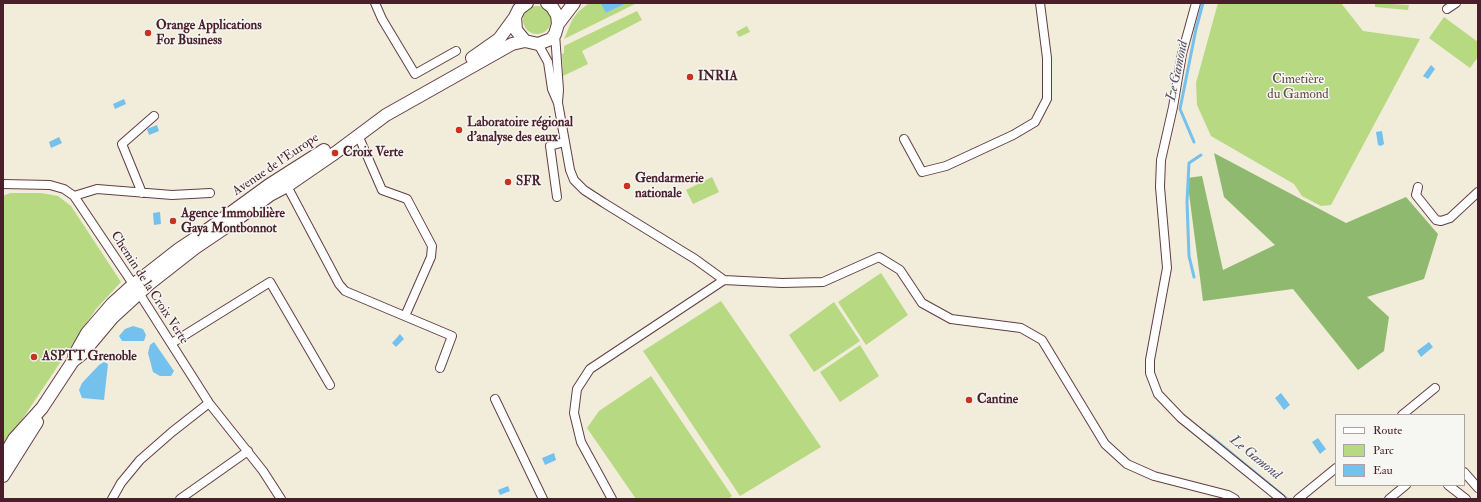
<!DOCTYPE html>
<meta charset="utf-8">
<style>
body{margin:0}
#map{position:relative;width:1481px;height:502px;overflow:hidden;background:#f2ecdb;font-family:"IM FELL Double Pica",serif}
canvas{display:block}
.frame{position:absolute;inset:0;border:4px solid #4a1f2b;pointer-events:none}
.legend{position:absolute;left:1335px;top:414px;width:130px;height:72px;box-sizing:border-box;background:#f6f6f2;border:1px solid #b1a0a2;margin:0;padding:5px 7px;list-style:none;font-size:12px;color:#4a1f2b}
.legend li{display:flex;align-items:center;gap:8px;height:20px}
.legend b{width:20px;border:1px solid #b1a0a2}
</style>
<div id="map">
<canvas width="1481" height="502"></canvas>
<div class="frame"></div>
<ul class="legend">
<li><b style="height:5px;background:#fff"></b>Route</li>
<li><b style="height:11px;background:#b6d982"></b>Parc</li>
<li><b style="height:11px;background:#74c1ee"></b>Eau</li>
</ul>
</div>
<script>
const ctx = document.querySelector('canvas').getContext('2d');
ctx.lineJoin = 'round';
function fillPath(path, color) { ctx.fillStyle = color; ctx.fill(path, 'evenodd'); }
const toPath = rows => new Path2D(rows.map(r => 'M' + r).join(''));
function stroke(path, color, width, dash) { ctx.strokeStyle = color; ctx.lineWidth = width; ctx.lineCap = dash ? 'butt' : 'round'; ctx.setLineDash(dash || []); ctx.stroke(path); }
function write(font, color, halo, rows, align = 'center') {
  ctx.font = font + ' "IM FELL Double Pica",serif'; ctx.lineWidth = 3; ctx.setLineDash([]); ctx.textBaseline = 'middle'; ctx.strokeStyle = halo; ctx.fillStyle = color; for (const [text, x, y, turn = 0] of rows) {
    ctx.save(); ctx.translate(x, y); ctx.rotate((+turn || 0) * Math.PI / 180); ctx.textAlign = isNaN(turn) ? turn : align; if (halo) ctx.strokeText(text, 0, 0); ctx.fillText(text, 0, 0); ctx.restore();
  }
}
const green = toPath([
 [589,3,602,3,606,13,627,3,637,3,564,39,572,20,578,12],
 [1218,3,1341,3,1363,31,1420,39,1331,205,1321,206,1302,196,1294,184,1211,136,1197,105,1196,83],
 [1375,3,1409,5,1408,10,1375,7],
 '523 20a14 14 0 1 1 28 0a14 14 0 1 1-28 0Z',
 [637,11,642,20,582,51,588,64,563,76,562,54,564,53,564,46],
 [1444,17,1478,42,1478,57,1470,68,1429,38],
 [747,26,750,32,739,37,736,32],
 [712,177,719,192,693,204,686,190],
 [10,193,41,193,58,196,71,206,121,282,96,309,3,448,3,196],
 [881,273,908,315,866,345,838,302],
 [721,301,821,447,740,496,643,351],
 [834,302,860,341,814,372,789,335],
 [860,345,879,376,840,402,820,372],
 [651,376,732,496,728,499,636,499,587,428,599,411]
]);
const forest = toPath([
 [1214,153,1346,223,1406,197,1438,234,1424,279,1367,297,1389,317,1384,351,1358,370,1293,289,1203,301,1187,178,1202,176,1223,270,1275,245,1224,197]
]);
const water = toPath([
 [602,3,627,3,606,13,601,4],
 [1431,65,1435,69,1428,79,1423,76],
 [124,99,126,104,115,109,113,104],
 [157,125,159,131,149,135,147,129],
 [1382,131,1384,144,1381,146,1378,145,1376,132],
 [59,137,62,143,51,148,49,142],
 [160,212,161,224,154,225,153,213],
 [133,326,143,329,146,335,144,341,122,341,119,336,125,329],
 [400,334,404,339,396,347,392,343],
 [154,342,174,371,171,376,160,376,153,372,148,353,150,345],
 [1429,342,1433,347,1421,357,1417,351],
 [104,362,108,364,104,400,82,398,79,390,82,383,99,365],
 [1281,393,1290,405,1284,410,1275,398],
 [1318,438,1326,449,1320,454,1312,442],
 [554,453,556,460,545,465,542,458],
 [508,486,510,491,500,495,498,490]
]);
const stream = toPath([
 [1194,142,1180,109,1196,29,1203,3],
 [1194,277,1189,256,1187,202,1189,163,1201,155],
 [1209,435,1286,498]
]);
const street = toPath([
 [375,3,382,19,415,74,456,51],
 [1196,3,1182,54,1173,107,1161,160,1160,187,1167,268,1150,360,1150,373,1158,394,1181,418,1281,499],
 [1447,9,1456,3],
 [555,34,559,90,558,102],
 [538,44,548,62,552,89,558,103,570,170,574,180,584,190,604,203,695,259,724,280],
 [358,135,382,190,407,199,432,246,431,257,405,316],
 [904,139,922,172,946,166,1013,135,1035,122,1047,99,1047,58,1040,3],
 [289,181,287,186,339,284,345,291,452,336,440,368],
 [3,184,50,185,64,189,74,196,139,293,209,403,263,471,281,499],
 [1418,187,1416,195,1436,220,1441,221,1450,218,1478,192],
 [142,193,122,144,154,116],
 [74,196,97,189,172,195,210,193],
 [557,197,550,146,564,142],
 [172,343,270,282,330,385],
 [495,399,543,499],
 [1402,415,1435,388],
 [1464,472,1478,488],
 [1448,485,1466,499],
 [112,499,121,483,140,460,172,432,209,403],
 [180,499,248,451],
 [612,499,581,442,574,413,577,389,590,369,724,280,782,283,823,282,879,257,900,270,922,303,951,319,1021,328,1042,340,1105,444,1127,464,1154,476,1228,495,1235,499],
 [1298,499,1336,468],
 [1389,499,1406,485]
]);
const secondary = toPath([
 [527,3,519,9,515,17,516,30,525,41,538,44,551,39,555,34,558,24,557,15,552,7,547,3],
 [558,24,574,3],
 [472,58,499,39,515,17],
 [74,356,87,333,112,304,133,285,179,249,203,233,269,185,324,150],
 [3,458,14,439,42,408,73,361,82,354,113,317,149,284,195,248,232,223,270,195,287,186,335,153,386,115,512,44,525,41],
 [3,476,37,422]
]);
const markers = [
 [148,33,4,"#c8321e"],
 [690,77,4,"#c8321e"],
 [459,130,4,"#c8321e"],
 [335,153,4,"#c8321e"],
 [508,182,4,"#c8321e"],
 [627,186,4,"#c8321e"],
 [173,221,4,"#c8321e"],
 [34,357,4,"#c8321e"],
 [969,400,4,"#c8321e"]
];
const poiNames = [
 ["Orange Applications",156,26],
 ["For Business",156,41],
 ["INRIA",698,77],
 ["Laboratoire régional",467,123],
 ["d'analyse des eaux",467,138],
 ["Croix Verte",343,153],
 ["Gendarmerie",635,179],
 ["nationale",635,194],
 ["SFR",516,182],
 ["Agence Immobilière",181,214],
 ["Gaya Montbonnot",181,229],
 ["ASPTT Grenoble",42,357],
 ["Cantine",977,400]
];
const parkNames = [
 ["Cimetière",1298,80],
 ["du Gamond",1298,95]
];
const streetNames = [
 ["Avenue de l'Europe",276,165,-34],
 ["Chemin de la Croix Verte",149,288,57]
];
const waterNames = [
 ["Le Gamond",1178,71,-78],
 ["Le Gamond",1255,458,39]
];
fillPath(green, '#b6d982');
fillPath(forest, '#90b970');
fillPath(water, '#74c1ee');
stroke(stream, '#74c1ee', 3);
stroke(street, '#633e45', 10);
stroke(secondary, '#633e45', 14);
stroke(street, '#fff', 8);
stroke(secondary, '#fff', 12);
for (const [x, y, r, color] of markers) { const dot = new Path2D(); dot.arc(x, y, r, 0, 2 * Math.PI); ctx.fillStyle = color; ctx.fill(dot); stroke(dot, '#f6f6f2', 1.5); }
write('bold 13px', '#4a1f2b', '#f6f6f2', poiNames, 'left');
write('13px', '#654e41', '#f6f6f2', parkNames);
write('13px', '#4a1f2b', '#f6f6f2', streetNames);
write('italic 14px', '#575066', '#f6f6f2', waterNames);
</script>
